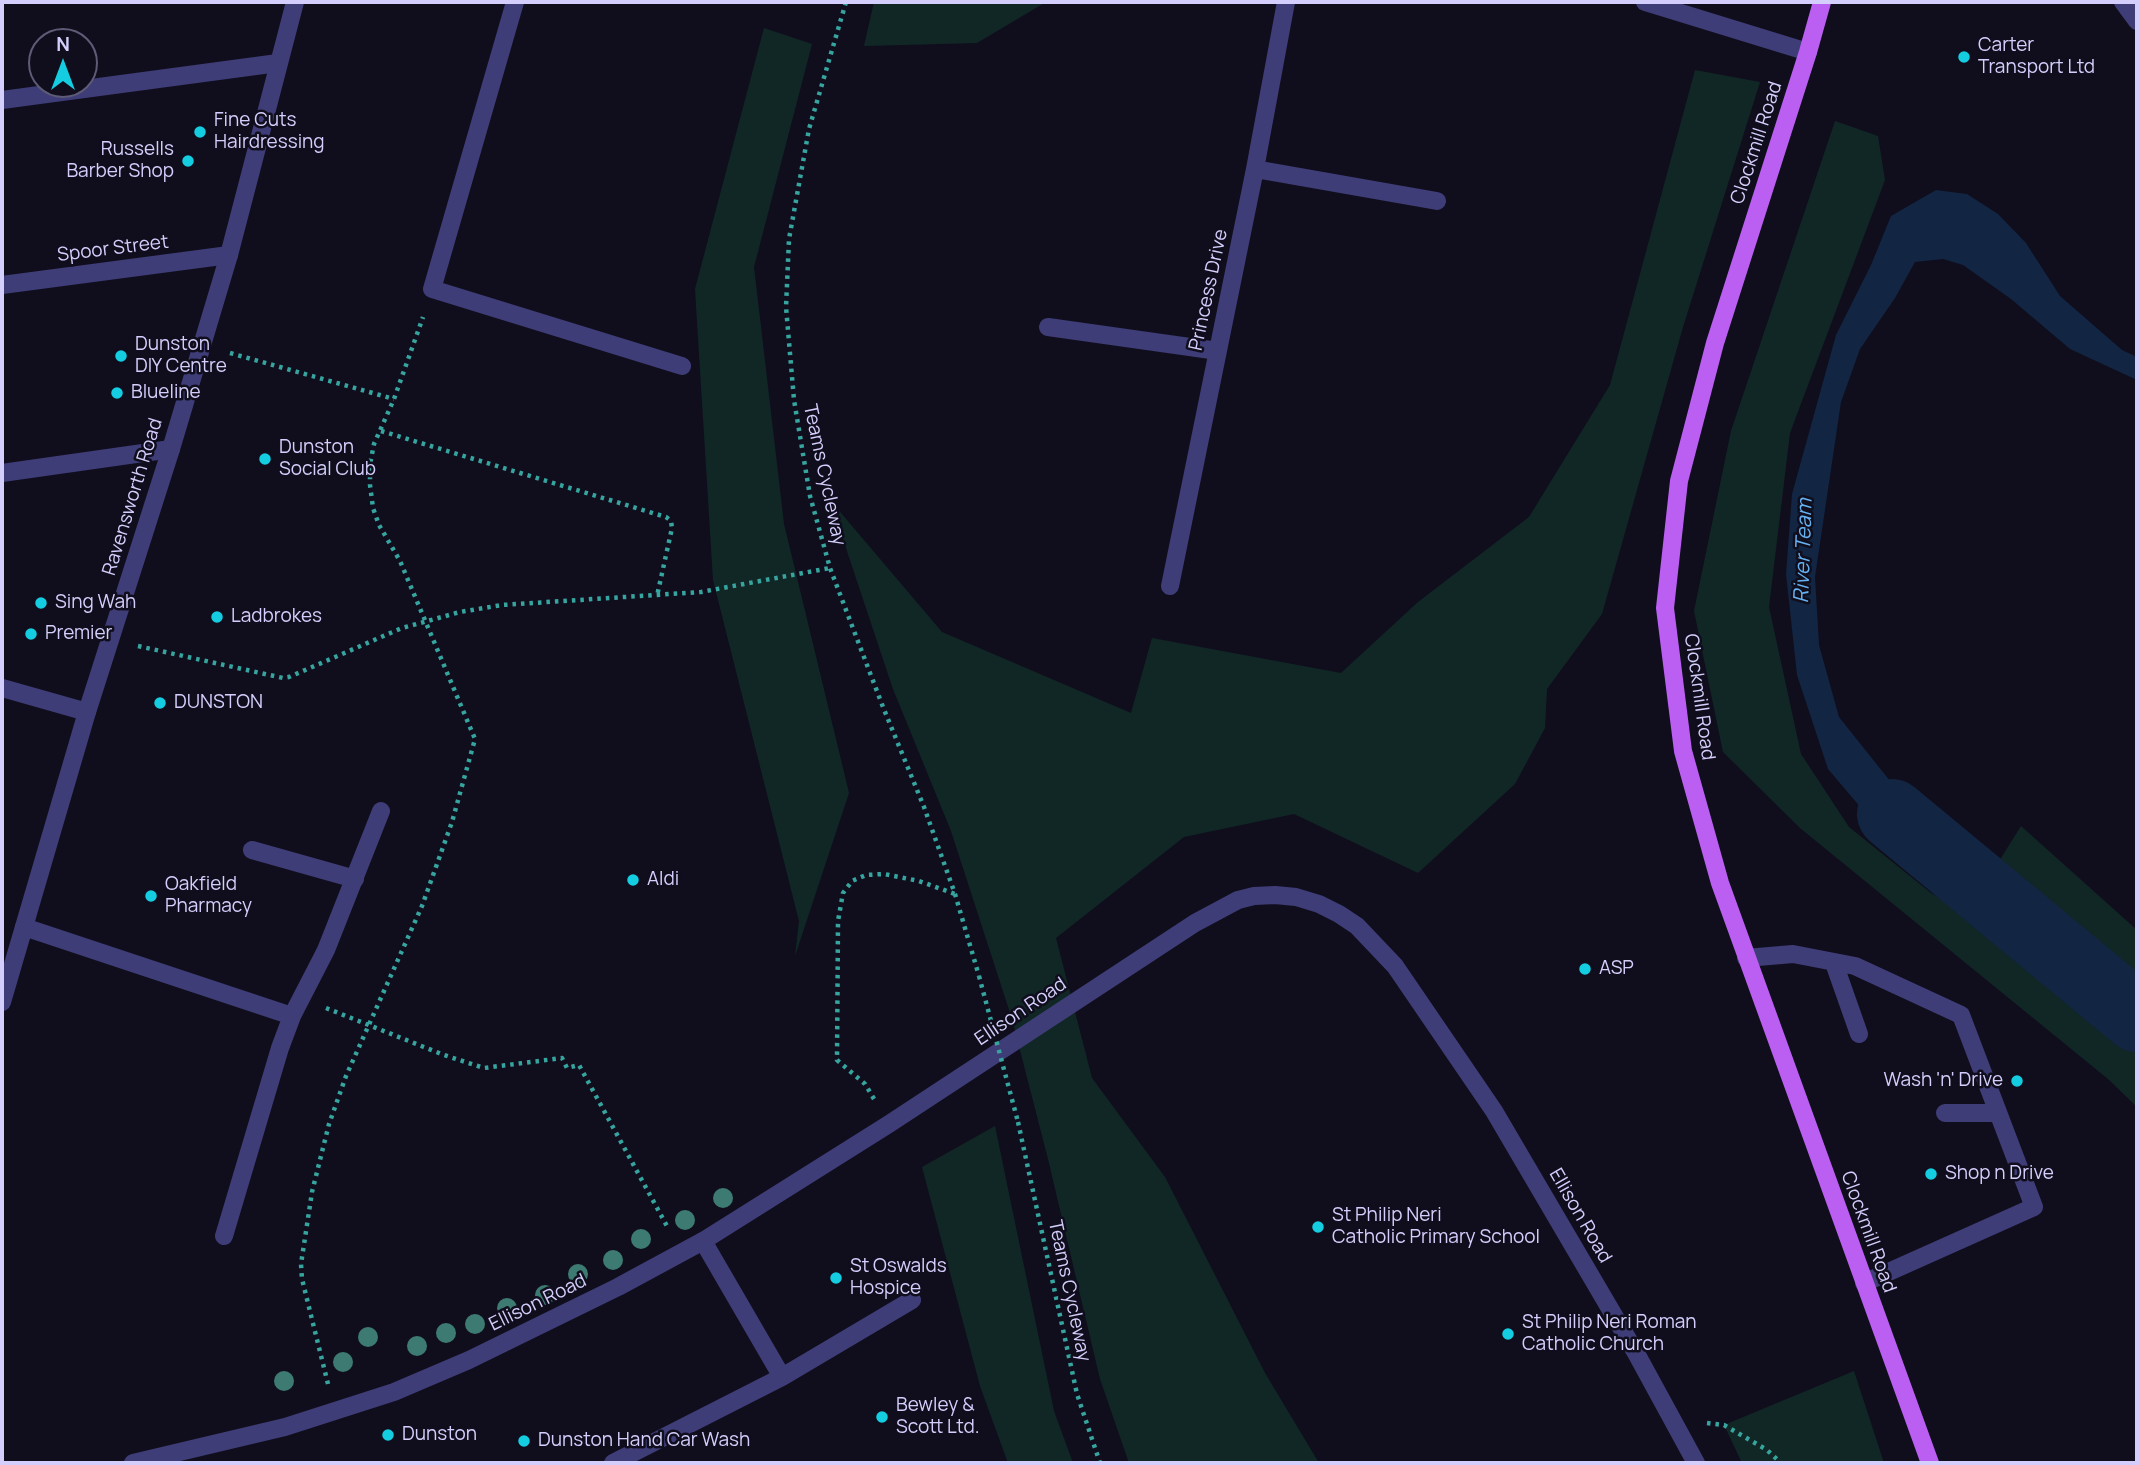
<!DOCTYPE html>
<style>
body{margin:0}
#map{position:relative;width:2139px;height:1465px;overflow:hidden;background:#100e1d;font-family:Manrope,sans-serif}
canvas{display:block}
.frame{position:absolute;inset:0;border:4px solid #d3cefb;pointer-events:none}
.north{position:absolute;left:28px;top:28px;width:70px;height:70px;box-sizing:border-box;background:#100e1d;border:2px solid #5e5b76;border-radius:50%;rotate:0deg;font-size:19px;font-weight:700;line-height:28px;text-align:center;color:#d3cefb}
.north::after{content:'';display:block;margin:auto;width:24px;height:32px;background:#14cde1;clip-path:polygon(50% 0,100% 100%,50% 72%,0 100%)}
</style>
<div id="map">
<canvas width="2139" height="1465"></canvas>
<div class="frame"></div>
<div class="north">N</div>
</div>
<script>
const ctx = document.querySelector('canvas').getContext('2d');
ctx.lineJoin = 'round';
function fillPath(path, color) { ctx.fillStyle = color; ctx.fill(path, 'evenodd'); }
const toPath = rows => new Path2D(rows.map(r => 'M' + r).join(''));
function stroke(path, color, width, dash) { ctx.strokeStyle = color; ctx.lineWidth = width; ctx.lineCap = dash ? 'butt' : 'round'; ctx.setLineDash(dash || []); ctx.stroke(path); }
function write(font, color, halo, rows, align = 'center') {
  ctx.font = font + ' Manrope,sans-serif'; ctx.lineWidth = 5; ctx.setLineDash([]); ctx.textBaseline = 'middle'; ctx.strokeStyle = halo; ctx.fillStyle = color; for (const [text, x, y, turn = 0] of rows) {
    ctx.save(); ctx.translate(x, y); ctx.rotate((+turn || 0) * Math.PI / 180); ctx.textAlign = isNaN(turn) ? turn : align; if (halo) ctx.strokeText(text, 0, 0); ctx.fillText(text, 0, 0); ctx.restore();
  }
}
const green = toPath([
 [874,2,1046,2,977,43,864,46],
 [764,28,812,44,754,267,784,524,849,793,795,956,799,921,713,580,695,289],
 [1695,70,1760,82,1683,327,1602,614,1547,689,1545,728,1515,784,1418,873,1294,814,1184,837,1056,938,1092,1078,1165,1177,1265,1373,1319,1463,1129,1463,1100,1379,1048,1159,1012,1019,951,831,893,689,830,500,942,632,1131,713,1152,638,1341,673,1418,602,1529,517,1610,385],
 [1835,121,1878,136,1885,180,1790,433,1769,607,1801,754,1849,827,1931,893,1966,914,2021,826,2137,930,2137,1107,2108,1079,1800,828,1723,752,1694,611,1731,431],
 [995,1126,1054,1411,1073,1463,1008,1463,980,1386,922,1167],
 [1854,1371,1884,1463,1742,1463,1724,1425]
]);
const water = toPath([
 [1936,190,1967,194,1998,214,2026,243,2060,296,2122,350,2137,357,2137,380,2070,349,2011,299,1963,265,1943,259,1915,262,1895,298,1860,349,1841,402,1815,577,1819,645,1839,717,1902,796,1976,864,1955,892,1873,822,1828,769,1797,675,1786,574,1792,494,1836,335,1871,265,1891,216]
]);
const river = toPath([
 [1892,814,2137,1017]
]);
const path = toPath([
 [846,2,809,129,789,239,786,307,794,400,810,496,830,568,883,707,924,807,955,894,979,976],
 [230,353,394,399],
 [381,431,666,517,671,521,672,528,657,596],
 [138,646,283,678,289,677,402,628,460,612,502,605,701,592,830,568],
 [326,1008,444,1055,484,1068,562,1058,567,1068,579,1065,668,1228],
 [874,1099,865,1084,837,1060,838,921,843,893,852,881,866,875,884,874,919,881,955,894],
 [1018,1122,1077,1394,1100,1463],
 [328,1384,302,1279,301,1264,312,1192,329,1124,346,1076,422,906,452,822,475,739,400,561,379,525,373,508,370,485,370,464,374,444,394,399,423,317],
 [1707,1423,1724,1425,1767,1450,1781,1463]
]);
const service = toPath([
 [2123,2,2137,21],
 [252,850,355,879],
 [24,927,292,1016],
 [1746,958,1793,954,1855,966,1961,1015,2034,1207,1864,1283],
 [1834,963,1859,1034],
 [1945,1113,1998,1113],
 [224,1236,280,1048,292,1016,326,950,381,811],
 [782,1377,912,1300],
 [613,1463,782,1377,703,1241]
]);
const minor = toPath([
 [515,2,432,289,682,366],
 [1645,2,1808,52],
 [2,100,278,63],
 [1255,169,1437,201],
 [2,285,229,255],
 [1048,327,1218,351],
 [2,473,171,449],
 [1170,586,1255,169,1286,2],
 [2,688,87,712]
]);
const tertiary = toPath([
 [2,1002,87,712,171,449,229,255,295,2],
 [133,1463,285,1427,394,1392,469,1360,618,1287,703,1241,889,1124,1195,923,1238,900,1254,896,1275,895,1296,897,1319,904,1339,914,1357,926,1395,966,1494,1111,1636,1353,1696,1463]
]);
const primary = toPath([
 [1822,2,1808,52,1715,343,1679,481,1665,608,1683,751,1720,883,1930,1463]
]);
const pathBridge = toPath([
 [979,976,1018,1122]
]);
const trees = [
 [723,1198],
 [685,1220],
 [641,1239],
 [613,1260],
 [578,1274],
 [545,1295],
 [507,1308],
 [475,1324],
 [446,1333],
 [368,1337],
 [417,1346],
 [343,1362],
 [284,1381]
];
const markers = [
 [1964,57,7,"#14cde1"],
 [200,132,7,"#14cde1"],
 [188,161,7,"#14cde1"],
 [121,356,7,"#14cde1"],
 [117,393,7,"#14cde1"],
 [265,459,7,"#14cde1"],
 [41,603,7,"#14cde1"],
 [217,617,7,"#14cde1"],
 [31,634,7,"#14cde1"],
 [160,703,7,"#14cde1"],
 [633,880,7,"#14cde1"],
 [151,896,7,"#14cde1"],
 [1585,969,7,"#14cde1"],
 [2017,1081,7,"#14cde1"],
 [1931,1174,7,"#14cde1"],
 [1318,1227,7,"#14cde1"],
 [836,1278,7,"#14cde1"],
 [1508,1334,7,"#14cde1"],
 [882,1417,7,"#14cde1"],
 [388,1435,7,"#14cde1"],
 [524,1441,7,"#14cde1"]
];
const poiNames = [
 ["Carter",1978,46],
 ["Transport Ltd",1978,68],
 ["Fine Cuts",214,121],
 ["Hairdressing",214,143],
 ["Russells",174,150,"right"],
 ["Barber Shop",174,172,"right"],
 ["Dunston",135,345],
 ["DIY Centre",135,367],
 ["Blueline",131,393],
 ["Dunston",279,448],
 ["Social Club",279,470],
 ["Sing Wah",55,603],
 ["Ladbrokes",231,617],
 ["Premier",45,634],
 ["DUNSTON",174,703],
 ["Aldi",647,880],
 ["Oakfield",165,885],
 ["Pharmacy",165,907],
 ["ASP",1599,969],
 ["Wash 'n' Drive",2003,1081,"right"],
 ["Shop n Drive",1945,1174],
 ["St Philip Neri",1332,1216],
 ["Catholic Primary School",1332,1238],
 ["St Oswalds",850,1267],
 ["Hospice",850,1289],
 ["St Philip Neri Roman",1522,1323],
 ["Catholic Church",1522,1345],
 ["Bewley &",896,1406],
 ["Scott Ltd.",896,1428],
 ["Dunston",402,1435],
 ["Dunston Hand Car Wash",538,1441]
];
const streetNames = [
 ["Clockmill Road",1757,143,-72],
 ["Spoor Street",113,249,-7],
 ["Princess Drive",1209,290,-78],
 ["Teams Cycleway",824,475,78],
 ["Ravensworth Road",133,497,-73],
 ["Clockmill Road",1699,697,82],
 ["Ellison Road",1021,1012,-34],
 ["Ellison Road",1580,1216,60],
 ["Clockmill Road",1868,1232,70],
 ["Teams Cycleway",1069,1291,78],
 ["Ellison Road",538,1303,-26]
];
const waterNames = [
 ["River Team",1804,551,-88]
];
fillPath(green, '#112726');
fillPath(water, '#122542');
stroke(river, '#122542', 70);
stroke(path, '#37a59f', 4.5, [3.5, 5]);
stroke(service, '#3f3d78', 18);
stroke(minor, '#3f3d78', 18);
stroke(tertiary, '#3f3d78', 18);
stroke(primary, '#ba5ff1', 18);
stroke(pathBridge, '#37a59f', 4.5, [3.5, 5]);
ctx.fillStyle = '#3d7a72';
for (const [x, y] of trees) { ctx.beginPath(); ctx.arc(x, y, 10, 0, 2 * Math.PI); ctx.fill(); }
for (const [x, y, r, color] of markers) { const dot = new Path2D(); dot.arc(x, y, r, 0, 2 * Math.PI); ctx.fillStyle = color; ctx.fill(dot); stroke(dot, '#100e1d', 2.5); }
write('19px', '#d3cefb', '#100e1d', poiNames, 'left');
write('19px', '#d3cefb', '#100e1d', streetNames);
write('italic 21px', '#65b1f2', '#100e1d', waterNames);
</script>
